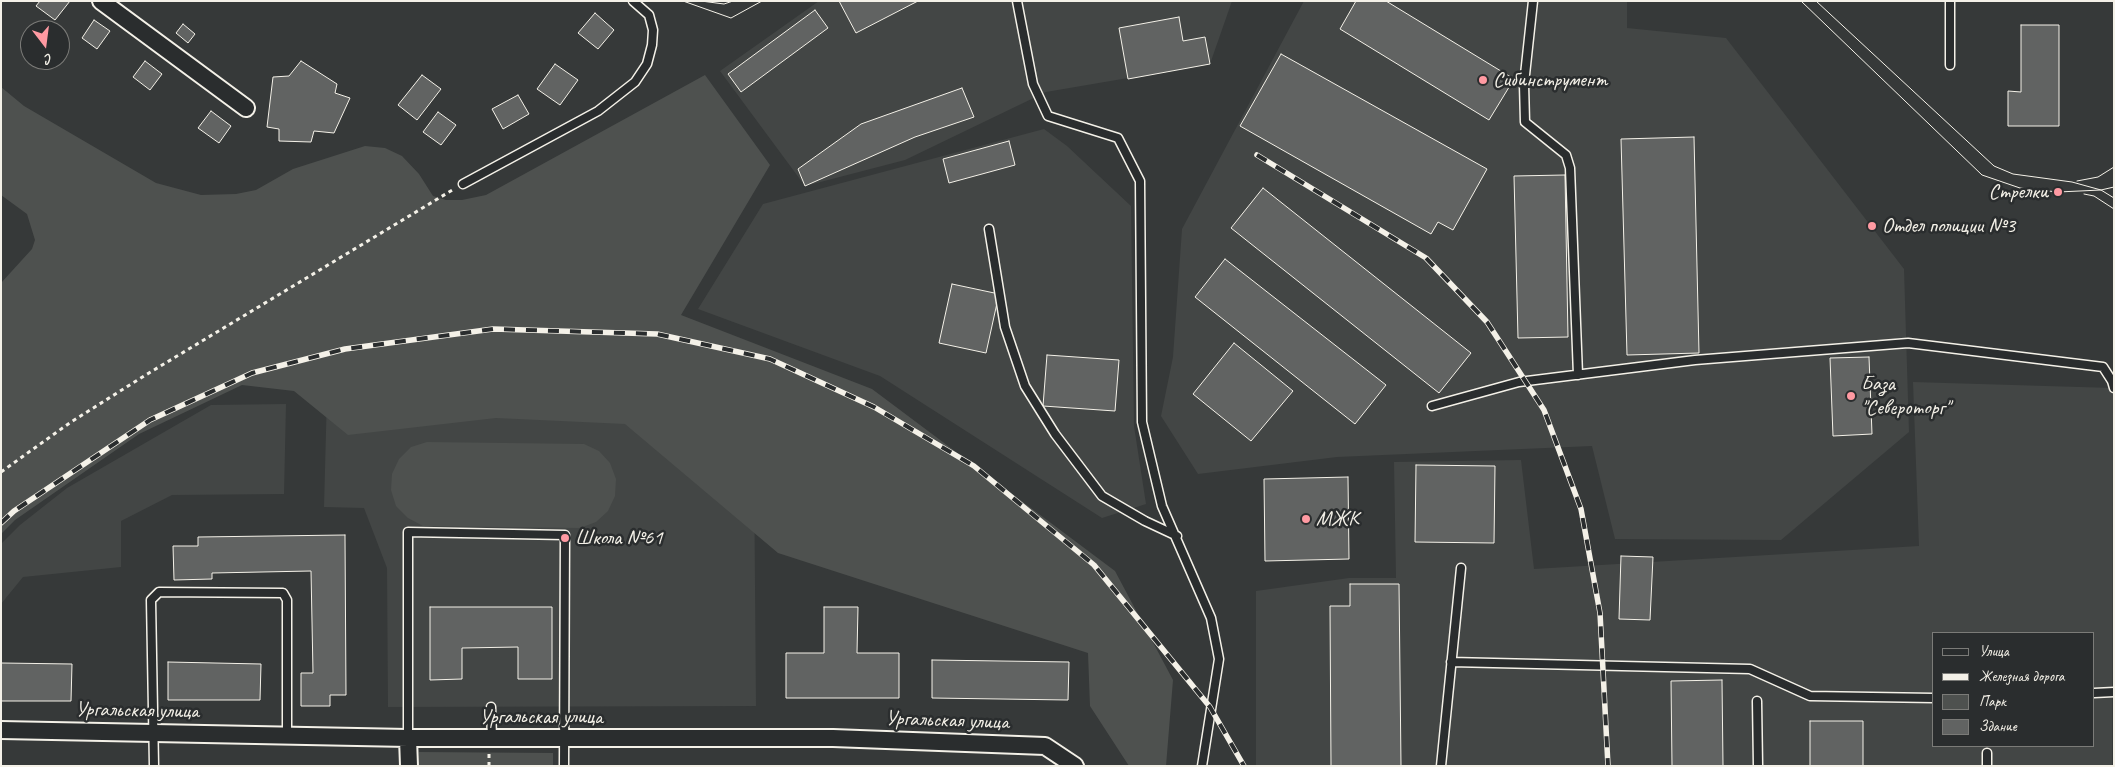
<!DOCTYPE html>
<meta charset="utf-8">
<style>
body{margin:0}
#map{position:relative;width:2115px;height:767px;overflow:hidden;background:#363939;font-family:Caveat,sans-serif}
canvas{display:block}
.frame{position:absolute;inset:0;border:2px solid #f4f1e8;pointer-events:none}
.legend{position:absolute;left:1932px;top:632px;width:162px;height:115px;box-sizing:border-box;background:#2a2d2e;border:1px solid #7b7b78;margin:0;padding:6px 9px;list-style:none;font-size:15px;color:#f4f1e8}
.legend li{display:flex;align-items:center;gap:10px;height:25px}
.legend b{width:25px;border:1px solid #7b7b78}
.north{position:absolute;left:20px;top:20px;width:50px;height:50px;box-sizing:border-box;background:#2a2d2e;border:1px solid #7b7b78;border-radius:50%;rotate:165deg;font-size:14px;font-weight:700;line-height:20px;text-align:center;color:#f4f1e8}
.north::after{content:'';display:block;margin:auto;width:18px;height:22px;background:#ff9aa2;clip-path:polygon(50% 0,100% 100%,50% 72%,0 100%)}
</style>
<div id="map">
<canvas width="2115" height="767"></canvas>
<div class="frame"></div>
<ul class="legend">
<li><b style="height:6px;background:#2a2d2e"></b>Улица</li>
<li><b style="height:6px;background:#f4f1e8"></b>Железная дорога</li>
<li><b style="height:14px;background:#4e514f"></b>Парк</li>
<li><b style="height:14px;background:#616362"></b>Здание</li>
</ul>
<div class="north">С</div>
</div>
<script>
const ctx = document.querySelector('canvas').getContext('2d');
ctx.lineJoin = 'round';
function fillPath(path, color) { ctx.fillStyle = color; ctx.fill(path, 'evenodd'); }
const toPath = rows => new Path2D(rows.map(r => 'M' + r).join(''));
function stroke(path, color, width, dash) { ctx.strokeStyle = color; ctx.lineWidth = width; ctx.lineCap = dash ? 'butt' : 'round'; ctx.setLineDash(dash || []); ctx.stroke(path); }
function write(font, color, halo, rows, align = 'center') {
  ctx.font = font + ' Caveat,sans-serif'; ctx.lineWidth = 5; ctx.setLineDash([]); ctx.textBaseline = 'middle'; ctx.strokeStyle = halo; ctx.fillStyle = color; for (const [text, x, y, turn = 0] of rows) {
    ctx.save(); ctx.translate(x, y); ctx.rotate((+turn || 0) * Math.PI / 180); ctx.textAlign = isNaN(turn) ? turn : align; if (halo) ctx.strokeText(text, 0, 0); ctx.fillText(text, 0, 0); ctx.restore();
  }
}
const built = toPath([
 [819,1,1232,1,1210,64,1046,92,905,160,805,186,720,71],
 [1304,1,1627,1,1627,28,1726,38,1904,269,1909,432,1781,540,1615,539,1592,446,1337,457,1198,474,1161,416,1173,357,1182,229],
 [1044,129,1067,146,1131,206,1134,426,1146,504,1102,518,880,376,698,309,763,204],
 [1913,382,2113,388,2112,766,1256,766,1256,591,1349,578,1396,578,1394,462,1521,460,1534,569,1919,546],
 [1934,633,2094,633,2094,746,1934,746],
 [633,389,754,464,756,706,388,707,387,568,364,508,324,507,327,394],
 [286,404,284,494,172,495,121,521,121,567,23,577,1,604,1,544,20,525,67,488,211,405]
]);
const green = toPath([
 [705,75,770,165,681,315,872,389,1115,571,1173,680,1166,766,1129,766,1090,706,1088,653,778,553,625,424,496,418,348,435,294,391,242,385,139,434,15,520,1,534,1,283,32,249,35,240,27,214,1,195,1,87,24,106,156,183,201,195,236,194,256,190,293,169,365,146,385,148,402,156,419,174,433,196,446,200,462,200,486,195],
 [427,442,584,444,599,451,610,463,616,479,615,496,608,511,596,522,580,528,423,526,408,518,396,506,391,490,392,474,399,459,411,447],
 [419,752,553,753,553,766,419,766]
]);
const building = toPath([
 [40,1,70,1,55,20,36,6,40,1],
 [839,1,918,1,856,33,839,1],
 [1356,1,1386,1,1514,79,1489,120,1340,29,1356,1],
 [815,10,828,28,741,92,728,74,815,10],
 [595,13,614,30,598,49,578,33,595,13],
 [1179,17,1183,41,1205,37,1210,64,1128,79,1119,28,1179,17],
 [94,20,110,31,97,49,82,38,94,20],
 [183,24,195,34,188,43,176,33,183,24],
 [2021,25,2059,25,2059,126,2008,126,2008,91,2021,92,2021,25],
 [1281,54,1487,169,1453,230,1438,222,1431,234,1240,126,1281,54],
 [145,61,162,74,150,90,133,77,145,61],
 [301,61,337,84,335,93,350,98,334,133,314,131,311,142,279,141,279,129,267,127,273,77,289,76,301,61],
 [555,64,578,80,560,105,537,89,555,64],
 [422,75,441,89,417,120,398,105,422,75],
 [962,88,974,117,915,137,805,186,798,169,861,124,962,88],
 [518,95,529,114,503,129,492,109,518,95],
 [211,111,231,126,219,143,198,128,211,111],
 [438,112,456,125,441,145,423,132,438,112],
 [1694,137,1699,353,1627,355,1621,139,1694,137],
 [1009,141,1015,165,949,183,943,159,1009,141],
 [1565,175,1568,337,1518,338,1514,176,1565,175],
 [1263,188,1471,353,1439,393,1231,228,1263,188],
 [1225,259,1386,385,1355,424,1195,297,1225,259],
 [952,284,999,294,986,353,939,343,952,284],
 [1234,343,1293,391,1251,441,1193,394,1234,343],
 [1047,355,1119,360,1115,411,1043,406,1047,355],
 [1869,357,1872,434,1833,436,1830,358,1869,357],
 [1416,465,1495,466,1494,543,1415,542,1416,465],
 [1348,477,1349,559,1265,561,1264,479,1348,477],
 [345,535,346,695,330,695,330,706,301,706,301,673,313,673,311,571,212,573,212,579,174,580,173,546,198,546,198,537,345,535],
 [1621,556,1653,557,1650,620,1619,619,1621,556],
 [1350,584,1399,584,1401,766,1331,766,1330,606,1350,606,1350,584],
 [430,607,552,607,552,679,518,679,518,647,462,648,462,679,430,680,430,607],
 [824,607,858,607,857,653,899,653,899,698,786,698,786,653,824,653,824,607],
 [932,660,1069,662,1068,700,932,698,932,660],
 [168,662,261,664,260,700,168,700,168,662],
 [1,663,72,664,71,701,1,701,1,663],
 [1722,680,1723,766,1672,766,1671,681,1722,680],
 [1810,721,1863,721,1863,766,1810,766,1810,721]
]);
const path = toPath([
 [1,472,71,422,144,376,454,189],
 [489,754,489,766]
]);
const service = toPath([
 [1017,1,1033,84,1048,116,1118,138,1140,181,1142,422,1162,506,1211,618,1219,659,1202,766],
 [1533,1,1524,84,1525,122,1566,155,1570,168,1578,375],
 [1950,1,1950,65],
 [463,184,598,111,635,82,647,64,652,45,653,30,649,15,633,1],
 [989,229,1005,327,1025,386,1055,434,1102,496,1145,521,1177,536],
 [1432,406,1519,382,1695,360,1908,343,2103,367,2112,381,2114,388],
 [1451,662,1750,669,1810,696,1934,698],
 [2094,693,2114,692],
 [1757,701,1758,766],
 [491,707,492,738],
 [408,738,408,532,565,535,564,766],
 [1987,753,1987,766],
 [154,766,151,600,159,592,283,593,287,600,287,735],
 [1441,766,1461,568]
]);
const minor = toPath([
 [101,1,246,108],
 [1,730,408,738,833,738,1045,746,1075,766],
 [408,738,409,766]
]);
const tram = toPath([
 [683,1,731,18,762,1],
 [701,1,724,4,733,1],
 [1801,1,1982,175,2020,188,2058,192,2101,190,2114,187],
 [1816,1,1994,166,2013,174,2072,182,2101,190,2114,198],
 [2077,181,2098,177,2114,167],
 [2084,194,2094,196,2114,209]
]);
const rail = toPath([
 [1257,155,1426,258,1487,322,1544,410,1581,509,1600,613,1608,766],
 [1,523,14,511,150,420,252,373,345,349,493,329,657,334,770,359,874,407,974,466,1094,565,1210,707,1244,766]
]);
const markers = [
 [1483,80,5,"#ff9aa2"],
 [2058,192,5,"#ff9aa2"],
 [1872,226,5,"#ff9aa2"],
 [1851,396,5,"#ff9aa2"],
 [1306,519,5,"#ff9aa2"],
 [565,538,5,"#ff9aa2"]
];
const poiNames = [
 ["Сибинструмент",1493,80],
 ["Стрелки",2048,192,"right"],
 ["Отдел полиции №3",1882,226],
 ["База",1861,384],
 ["\"Североторг\"",1861,408],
 ["МЖК",1316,519],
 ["Школа №61",575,538]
];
const streetNames = [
 ["Ургальская улица",137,711,1],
 ["Ургальская улица",541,717],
 ["Ургальская улица",947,721,2]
];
fillPath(built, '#434645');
fillPath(green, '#4e514f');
fillPath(building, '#616362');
stroke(building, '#f4f1e8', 1);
stroke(service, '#f4f1e8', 11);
stroke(minor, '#f4f1e8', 20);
stroke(path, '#f4f1e8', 3, [4, 4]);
stroke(service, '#2a2d2e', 8);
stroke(minor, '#2a2d2e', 16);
stroke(tram, '#f4f1e8', 1);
stroke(rail, '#f4f1e8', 5.5);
stroke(rail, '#2a2d2e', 4, [11]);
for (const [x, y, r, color] of markers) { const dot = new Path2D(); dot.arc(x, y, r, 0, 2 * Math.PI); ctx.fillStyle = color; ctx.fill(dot); stroke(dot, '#2a2d2e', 2); }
write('21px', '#f4f1e8', '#2a2d2e', poiNames, 'left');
write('21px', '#f4f1e8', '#2a2d2e', streetNames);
</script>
